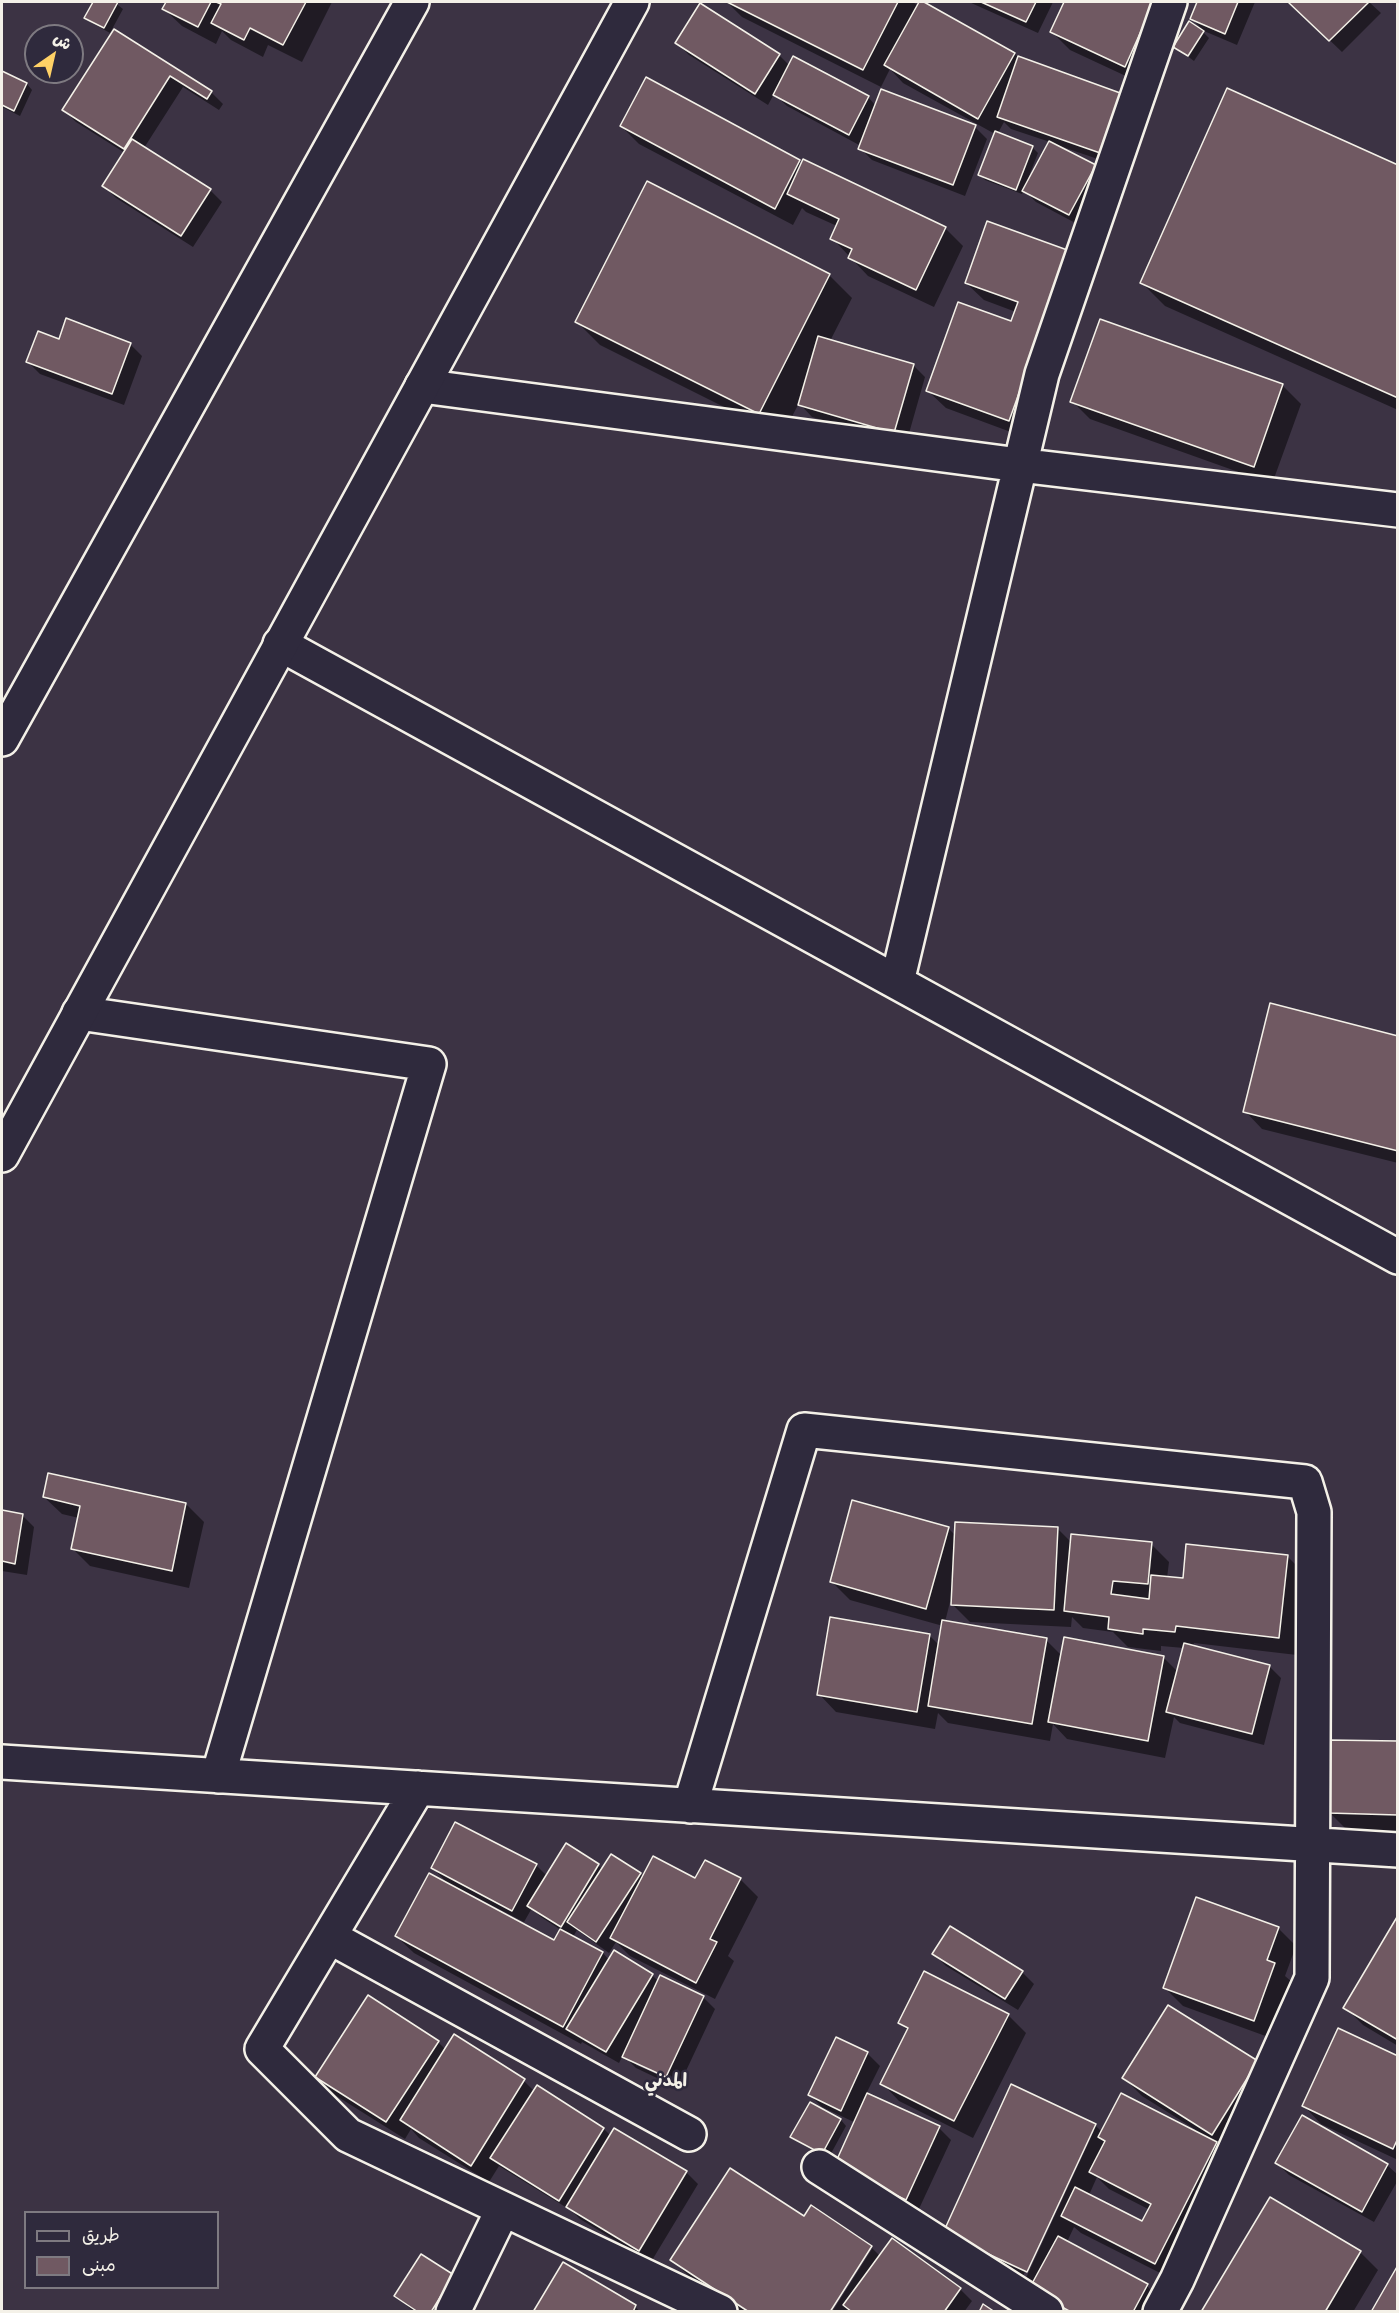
<!DOCTYPE html>
<meta charset="utf-8">
<style>
body{margin:0}
#map{position:relative;width:1399px;height:2313px;overflow:hidden;background:#3c3344;font-family:Delius,"Playpen Sans Arabic",sans-serif}
canvas{display:block}
.frame{position:absolute;inset:0;border:3px solid #f4f1e8;pointer-events:none}
.legend{position:absolute;left:24px;top:2211px;width:195px;height:78px;box-sizing:border-box;background:#2f2a3d;border:2px solid #7e7a81;margin:0;padding:8px 10px;list-style:none;font-size:18px;color:#f4f1e8}
.legend li{display:flex;align-items:center;gap:12px;height:30px}
.legend b{width:30px;border:2px solid #7e7a81}
.north{position:absolute;left:24px;top:24px;width:60px;height:60px;box-sizing:border-box;background:#2f2a3d;border:2px solid #7e7a81;border-radius:50%;rotate:34deg;font-size:16px;font-weight:700;line-height:24px;text-align:center;color:#f4f1e8}
.north::after{content:'';display:block;margin:auto;width:21px;height:27px;background:#ffd166;clip-path:polygon(50% 0,100% 100%,50% 72%,0 100%)}
</style>
<div id="map">
<canvas width="1399" height="2313"></canvas>
<div class="frame"></div>
<ul class="legend">
<li><b style="height:8px;background:#2f2a3d"></b>طريق</li>
<li><b style="height:16px;background:#705962"></b>مبنى</li>
</ul>
<div class="north">ش</div>
</div>
<script>
const ctx = document.querySelector('canvas').getContext('2d');
ctx.lineJoin = 'round';
function fillPath(path, color) { ctx.fillStyle = color; ctx.fill(path, 'evenodd'); }
const toPath = rows => new Path2D(rows.map(r => 'M' + r).join(''));
function stroke(path, color, width, dash) { ctx.strokeStyle = color; ctx.lineWidth = width; ctx.lineCap = dash ? 'butt' : 'round'; ctx.setLineDash(dash || []); ctx.stroke(path); }
function write(font, color, halo, rows, align = 'center') {
  ctx.font = font + ' Delius,"Playpen Sans Arabic",sans-serif'; ctx.lineWidth = 5; ctx.setLineDash([]); ctx.textBaseline = 'middle'; ctx.strokeStyle = halo; ctx.fillStyle = color; for (const [text, x, y, turn = 0] of rows) {
    ctx.save(); ctx.translate(x, y); ctx.rotate((+turn || 0) * Math.PI / 180); ctx.textAlign = isNaN(turn) ? turn : align; if (halo) ctx.strokeText(text, 0, 0); ctx.fillText(text, 0, 0); ctx.restore();
  }
}
const shadow = toPath([
 [95,2,114,2,123,9,110,33,92,23,86,18],
 [168,2,332,2,302,62,268,45,263,57,231,40,222,31,216,44,182,26,164,9],
 [727,2,913,2,918,6,921,2,1015,54,1115,165,1060,146,1059,147,1095,166,1107,178,1081,226,1036,202,1024,190,1022,194,985,180,980,174,995,134,903,83,890,69,881,87,742,17],
 [1004,122,1011,129,1050,142,1029,181,1027,181,1038,153,1032,147,998,133],
 [969,2,1053,2,1038,33],
 [1066,2,1180,2,1143,84,1070,50,1052,32],
 [1199,2,1255,2,1237,45,1204,31,1192,19],
 [1290,2,1369,2,1381,13,1342,52],
 [701,6,779,55,790,66,868,97,876,106,975,127,987,139,965,196,872,160,860,148,861,146,787,106,774,94,768,105,689,55,677,43],
 [115,31,211,92,223,104,219,110,183,87,144,148,210,190,222,202,193,247,116,198,104,186,125,153,76,122,64,110],
 [1203,32,1209,38,1194,61,1175,47],
 [2,72,27,84,32,90,20,116,2,107],
 [646,79,802,164,945,228,963,246,934,307,868,276,832,238,837,226,806,212,802,208,793,225,639,144,621,126],
 [1398,167,1398,410,1165,306,1142,283],
 [1069,253,1027,438,946,408,928,391,1012,323,1016,312,984,300,966,283],
 [829,275,852,298,830,341,913,365,925,377,906,444,812,417,799,403,782,436,600,345,577,322],
 [1101,320,1283,386,1301,404,1272,484,1090,419,1072,401],
 [130,344,142,356,124,405,40,374,28,362],
 [1398,1037,1398,1163,1262,1129,1245,1111],
 [44,1497,186,1504,204,1522,189,1588,90,1566,72,1548,79,1518,62,1514],
 [2,1512,22,1515,34,1527,27,1575,2,1571],
 [948,1528,956,1536,1057,1528,1072,1543,1151,1544,1169,1562,1167,1578,1184,1580,1287,1556,1305,1574,1297,1655,1194,1643,1193,1647,1269,1666,1281,1678,1264,1745,1180,1723,1174,1717,1165,1758,1067,1739,1053,1724,1050,1741,948,1723,938,1713,935,1729,836,1712,819,1694,929,1635,940,1646,943,1626,850,1600,832,1582],
 [950,1602,970,1622,1071,1627,1072,1617,1083,1628,1113,1632,1128,1647,1161,1651,1161,1646,1184,1648,1178,1672,1164,1658,1062,1656,1046,1640,945,1622],
 [1398,1743,1398,1837,1353,1836,1330,1813],
 [536,1865,547,1876,598,1865,603,1870,640,1874,644,1877,696,1880,740,1879,758,1897,728,1956,734,1961,715,1999,630,1956,616,1942,609,1953,577,1930,573,1937,603,1953,609,1960,652,1975,659,1982,703,1997,715,2009,678,2088,636,2068,623,2055,619,2063,582,2042,581,2044,414,1953,396,1936,449,1885,433,1868],
 [470,1894,524,1922,532,1908,541,1917,561,1930,554,1942,469,1896],
 [636,2061,674,2079,672,2081,636,2065],
 [1398,1920,1398,2046,1363,2025,1345,2007],
 [1278,1928,1296,1946,1285,1976,1292,1982,1271,2038,1183,2006,1165,1988],
 [934,1954,1022,1972,1034,1984,1018,2010,946,1966],
 [925,1973,1008,2015,1026,2033,973,2138,899,2101,882,2083,908,2031,900,2023],
 [1168,2007,1275,2080,1174,2280,1081,2233,1074,2227,1067,2242,1147,2286,1159,2298,1151,2312,1063,2312,1043,2301,1034,2284,962,2251,1095,2125,1102,2132,1195,2132,1196,2130,1142,2096,1124,2078],
 [1091,2131,1094,2131,1025,2280,1022,2278],
 [1097,2177,1109,2189,1150,2210,1143,2223,1089,2195],
 [455,2036,524,2081,534,2091,537,2087,604,2129,611,2136,686,2172,698,2184,651,2262,580,2219,572,2211,499,2166,489,2182,419,2138,411,2129,405,2139,335,2095,317,2077,438,2042,446,2050],
 [836,2039,868,2054,880,2066,866,2094,939,2128,951,2140,918,2211,848,2178,856,2123,822,2107,810,2095],
 [1398,2058,1398,2160,1321,2124,1304,2106],
 [810,2104,841,2120,846,2126,828,2159,798,2142,792,2137],
 [1277,2163,1387,2165,1398,2175,1398,2180,1374,2222,1289,2175],
 [811,2207,871,2247,880,2256,960,2289,972,2301,964,2312,832,2312,872,2249,869,2249,828,2312,742,2312,690,2277,672,2260,804,2218],
 [1360,2252,1378,2270,1353,2312,1203,2312],
 [563,2264,635,2306,640,2312,535,2312],
 [453,2276,451,2312,414,2312,396,2296]
]);
const building = toPath([
 [93,2,118,2,104,28,84,18,93,2],
 [166,2,211,2,198,27,162,9,166,2],
 [216,2,306,2,283,45,250,28,244,40,211,23,221,4,216,2],
 [727,2,898,2,863,70,727,2],
 [919,2,924,2,1015,53,978,119,884,65,919,2],
 [981,2,1036,2,1026,22,981,2],
 [1064,2,1154,2,1125,67,1050,32,1064,2],
 [1197,2,1238,2,1225,34,1190,19,1197,2],
 [1288,2,1369,2,1329,41,1288,2],
 [700,3,780,54,755,94,675,43,700,3],
 [1189,21,1204,31,1188,56,1173,47,1189,21],
 [114,29,212,91,207,99,170,76,124,149,62,110,114,29],
 [793,56,869,96,849,135,773,95,793,56],
 [1018,56,1123,94,1103,154,997,117,1018,56],
 [2,71,27,83,14,111,2,105,2,71],
 [646,77,800,160,775,209,620,126,646,77],
 [1227,88,1398,165,1398,398,1140,283,1227,88],
 [881,89,976,125,953,185,858,149,881,89],
 [995,131,1033,146,1016,190,978,175,995,131],
 [132,139,211,189,181,236,102,186,132,139],
 [1049,141,1096,165,1069,215,1022,191,1049,141],
 [803,159,946,227,916,290,848,258,852,249,830,239,839,219,787,194,803,159],
 [647,181,830,274,759,414,575,322,647,181],
 [987,221,1070,251,1009,421,926,391,958,302,1011,321,1018,302,965,283,987,221],
 [66,318,131,343,112,394,26,362,38,331,59,339,66,318],
 [1100,319,1283,384,1254,467,1070,402,1100,319],
 [818,336,914,364,894,433,798,405,818,336],
 [1270,1003,1398,1036,1398,1151,1243,1112,1270,1003],
 [48,1473,186,1503,172,1571,71,1549,80,1506,43,1497,48,1473],
 [852,1500,949,1527,926,1609,830,1582,852,1500],
 [2,1510,23,1514,15,1564,2,1561,2,1510],
 [955,1522,1058,1527,1054,1610,951,1605,955,1522],
 [1071,1534,1152,1542,1148,1584,1113,1581,1111,1594,1149,1599,1151,1575,1183,1578,1186,1544,1288,1555,1279,1638,1176,1626,1175,1632,1143,1629,1143,1634,1108,1629,1109,1617,1064,1611,1071,1534],
 [830,1617,930,1634,917,1712,817,1695,830,1617],
 [942,1620,1047,1638,1032,1724,928,1706,942,1620],
 [1064,1637,1164,1656,1148,1741,1048,1722,1064,1637],
 [1184,1643,1270,1665,1252,1734,1166,1712,1184,1643],
 [1329,1740,1398,1741,1398,1815,1328,1813,1329,1740],
 [455,1822,537,1864,512,1911,431,1868,455,1822],
 [566,1843,599,1864,561,1927,527,1906,566,1843],
 [611,1854,641,1873,596,1942,567,1922,611,1854],
 [653,1856,695,1878,705,1860,741,1878,710,1939,717,1942,696,1983,610,1938,653,1856],
 [429,1873,554,1940,560,1929,603,1952,563,2027,395,1936,429,1873],
 [1196,1897,1279,1927,1267,1960,1275,1963,1254,2021,1163,1988,1196,1897],
 [1397,1917,1398,1917,1398,2040,1343,2008,1397,1917],
 [950,1926,1023,1971,1005,1999,932,1954,950,1926],
 [614,1950,653,1974,606,2052,566,2029,614,1950],
 [924,1971,1009,2014,954,2121,880,2084,908,2028,898,2023,924,1971],
 [660,1975,704,1996,666,2077,622,2057,660,1975],
 [368,1995,439,2041,386,2122,315,2077,368,1995],
 [1168,2005,1258,2061,1212,2135,1122,2078,1168,2005],
 [1338,2028,1398,2056,1398,2138,1393,2149,1302,2106,1338,2028],
 [454,2034,525,2079,471,2166,400,2120,454,2034],
 [836,2037,868,2052,841,2111,808,2095,836,2037],
 [1011,2084,1096,2124,1027,2272,943,2233,1011,2084],
 [537,2085,604,2128,559,2201,490,2158,537,2085],
 [867,2093,940,2126,906,2200,834,2166,867,2093],
 [1121,2093,1217,2142,1155,2264,1061,2216,1075,2187,1142,2221,1151,2204,1089,2172,1105,2141,1098,2137,1121,2093],
 [810,2102,841,2119,822,2154,790,2137,810,2102],
 [1302,2115,1388,2164,1362,2212,1275,2163,1302,2115],
 [614,2128,687,2171,639,2251,566,2207,614,2128],
 [730,2168,804,2216,811,2205,872,2246,830,2312,749,2312,670,2260,730,2168],
 [1270,2197,1361,2251,1325,2312,1201,2312,1270,2197],
 [1058,2236,1148,2284,1133,2312,1071,2312,1029,2289,1058,2236],
 [892,2238,961,2288,944,2312,852,2312,843,2305,892,2238],
 [421,2254,454,2275,431,2312,418,2312,394,2296,421,2254],
 [563,2262,636,2305,633,2312,533,2312,563,2262],
 [1398,2265,1398,2312,1371,2312,1398,2265],
 [983,2304,995,2312,979,2312,983,2304]
]);
const minor = toPath([
 [422,386,1019,465,1398,510],
 [280,644,1398,1257],
 [897,982,1042,374,1170,2],
 [79,1013,429,1064,218,1776],
 [2,1762,1398,1850],
 [418,1788,262,2049,348,2135,720,2312],
 [690,1806,804,1430,1305,1482,1314,1512,1312,1978,1177,2280,1160,2312],
 [330,1937,689,2134],
 [819,2167,1046,2312],
 [453,2312,503,2209]
]);
const primary = toPath([
 [2,739,412,2],
 [2,1155,632,2]
]);
const neighbourhoodNames = [
 ["المدني",666,2081]
];
fillPath(shadow, '#0007');
fillPath(building, '#705962');
stroke(building, '#f4f1e8', 1.5);
stroke(minor, '#f4f1e8', 38);
stroke(primary, '#f4f1e8', 38);
stroke(minor, '#2f2a3d', 33);
stroke(primary, '#2f2a3d', 33);
write('bold 18px', '#f4f1e8', '#2f2a3d', neighbourhoodNames);
</script>
